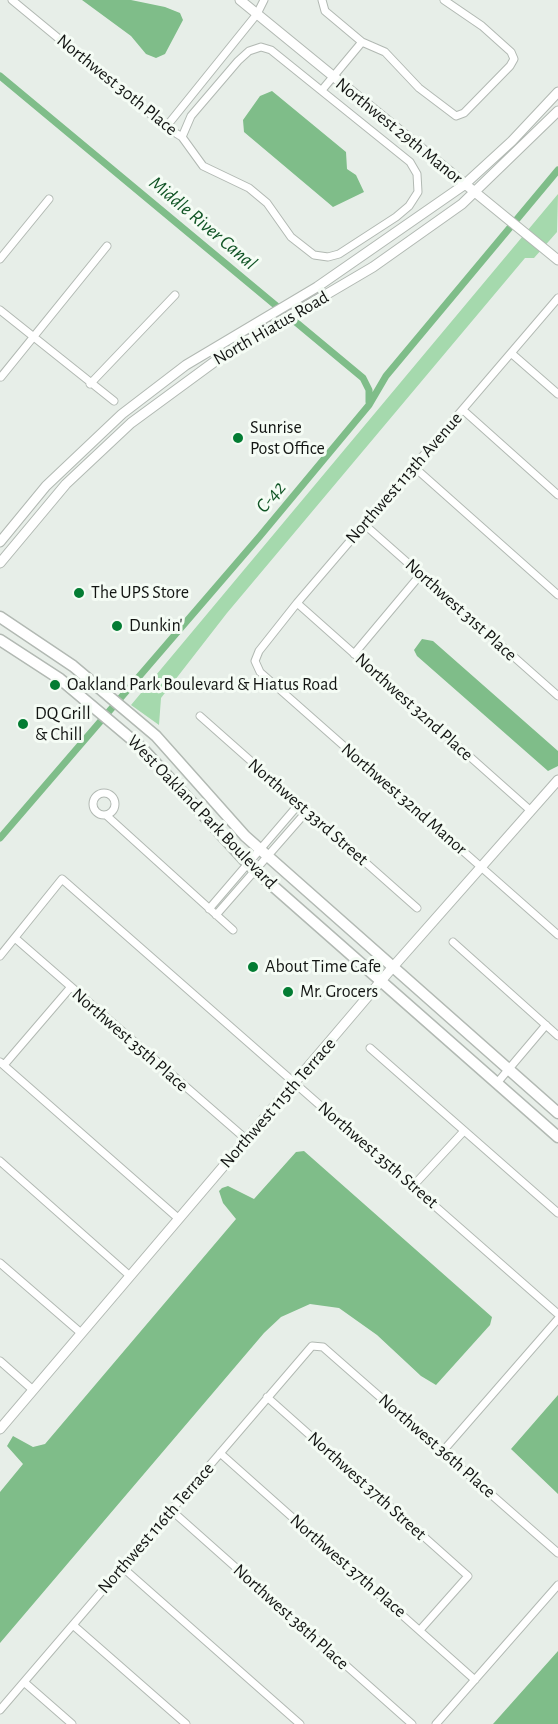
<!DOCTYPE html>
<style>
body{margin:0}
canvas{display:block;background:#e7eee8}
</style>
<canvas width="558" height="1724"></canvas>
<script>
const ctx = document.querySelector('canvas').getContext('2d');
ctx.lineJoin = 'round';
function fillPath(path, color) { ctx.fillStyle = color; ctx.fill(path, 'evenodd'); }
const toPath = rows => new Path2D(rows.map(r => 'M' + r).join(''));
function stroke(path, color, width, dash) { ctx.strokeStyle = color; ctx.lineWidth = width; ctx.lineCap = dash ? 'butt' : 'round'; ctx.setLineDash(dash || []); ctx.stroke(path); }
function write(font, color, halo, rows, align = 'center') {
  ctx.font = font + ' "Alegreya Sans",sans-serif'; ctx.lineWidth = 6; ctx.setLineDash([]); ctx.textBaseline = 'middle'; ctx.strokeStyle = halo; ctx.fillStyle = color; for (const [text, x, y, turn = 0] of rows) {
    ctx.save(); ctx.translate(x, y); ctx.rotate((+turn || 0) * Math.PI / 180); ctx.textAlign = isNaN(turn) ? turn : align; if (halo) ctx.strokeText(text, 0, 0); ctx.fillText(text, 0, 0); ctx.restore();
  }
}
const green = toPath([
 [558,194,557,232,534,258,525,258,227,613,161,698,159,725,131,705]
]);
const water = toPath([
 [82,0,131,0,165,7,180,13,183,20,165,54,156,58,146,54,131,36],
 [272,91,346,152,347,169,356,175,364,192,333,207,244,132,243,120,260,96],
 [422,639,433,641,558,751,558,766,548,771,417,656,414,650],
 [304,1151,492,1317,490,1325,436,1385,421,1376,377,1335,339,1308,310,1304,281,1317,264,1333,0,1643,0,1492,23,1464,7,1446,13,1436,33,1447,45,1444,236,1219,223,1203,219,1191,222,1188,228,1186,254,1199,296,1152],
 [558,1395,558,1494,511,1449],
 [558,1651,558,1724,493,1724]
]);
const canal = toPath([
 [0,76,363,378,369,390,369,402],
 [0,838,260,536,369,405,386,376,558,170]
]);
const street = toPath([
 [12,0,166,127,182,137,203,166,249,188,267,203,291,237,314,255,328,257,339,254,396,217,409,206,418,192,417,174,410,162,271,50,261,47,249,51,238,61,191,116,182,137],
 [322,0,325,11,362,42,385,52,419,88,456,116,464,113,510,66,514,59,511,52,482,26,444,0],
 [322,90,362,42],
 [166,127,257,14,264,0],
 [0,259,49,199],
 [558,298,297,603,259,651,255,661,260,672,558,935],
 [0,310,114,401],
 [511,353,558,394],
 [1,377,107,246],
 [90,384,175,295],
 [463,410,558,495],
 [414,467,558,595],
 [365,525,558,696],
 [297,603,531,811],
 [354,654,421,574],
 [200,716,417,908],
 '93 804a11 11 0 1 1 22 0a11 11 0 1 1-22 0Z',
 [106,815,233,930],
 [209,909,299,804],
 [216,915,307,811],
 [15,938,247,1140],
 [453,942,558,1036],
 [0,956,62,879,558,1314],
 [370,1048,558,1213],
 [0,1062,179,1219],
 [4,1065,70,988],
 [497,1083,546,1025],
 [0,1161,130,1276],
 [413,1186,464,1131],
 [0,1263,81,1333],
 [0,1361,33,1390],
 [267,1397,468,1576,420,1630],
 [443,1451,558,1319],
 [220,1453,475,1680],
 [171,1510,412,1724],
 [122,1567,300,1724],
 [73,1625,186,1724],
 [24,1682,72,1724],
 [0,1710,312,1346,323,1347,558,1553],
 [436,1724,558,1585]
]);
const secondary = toPath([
 [240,0,558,260],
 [0,542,46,486,122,414,186,365,317,287,464,185,512,141,558,92],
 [0,563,66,484,131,423,225,354,373,267,462,204,558,111],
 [0,1429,392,968,558,780]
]);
const primary = toPath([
 [0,617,73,666,156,736,245,836,558,1113],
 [0,640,60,679,142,748,248,864,558,1137]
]);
const markers = [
 [238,438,6,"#037c33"],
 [79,593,6,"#037c33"],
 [117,626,6,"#037c33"],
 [55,685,6,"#037c33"],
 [23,724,6,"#037c33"],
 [253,967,6,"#037c33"],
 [288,992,6,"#037c33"]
];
const streetNames = [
 ["Northwest 30th Place",117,85,39],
 ["Northwest 29th Manor",399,131,39],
 ["North Hiatus Road",271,328,-30],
 ["Northwest 113th Avenue",404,478,-49],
 ["Northwest 31st Place",461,610,42],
 ["Northwest 32nd Place",414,707,42],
 ["Northwest 32nd Manor",404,799,41],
 ["West Oakland Park Boulevard",202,812,46],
 ["Northwest 33rd Street",308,812,41],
 ["Northwest 35th Place",130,1040,41],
 ["Northwest 115th Terrace",278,1103,-49],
 ["Northwest 35th Street",378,1155,41],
 ["Northwest 36th Place",437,1446,41],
 ["Northwest 37th Street",367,1486,42],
 ["Northwest 116th Terrace",156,1528,-49],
 ["Northwest 37th Place",348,1566,41],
 ["Northwest 38th Place",291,1617,42]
];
const poiNames = [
 ["Sunrise",250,428],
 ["Post Office",250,449],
 ["The UPS Store",91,593],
 ["Dunkin'",129,626],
 ["Oakland Park Boulevard & Hiatus Road",67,685],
 ["DQ Grill",35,714],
 ["& Chill",35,735],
 ["About Time Cafe",265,967],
 ["Mr. Grocers",300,992]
];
const waterNames = [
 ["Middle River Canal",203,223,40],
 ["C-42",271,497,-50]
];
fillPath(green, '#a5d9ad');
fillPath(water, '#7fbd89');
stroke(canal, '#7fbd89', 7);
stroke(street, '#b2b9b3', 9);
stroke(secondary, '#b2b9b3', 11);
stroke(primary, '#b2b9b3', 13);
stroke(street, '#fff', 7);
stroke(secondary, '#fff', 9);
stroke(primary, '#fff', 10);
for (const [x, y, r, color] of markers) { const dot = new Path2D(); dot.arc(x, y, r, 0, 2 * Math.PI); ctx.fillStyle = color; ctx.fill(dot); stroke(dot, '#f5fcf5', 2); }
write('18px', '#131513', '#f5fcf5', streetNames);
write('18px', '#131513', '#f5fcf5', poiNames, 'left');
write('italic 20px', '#115526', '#f5fcf5', waterNames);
</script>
